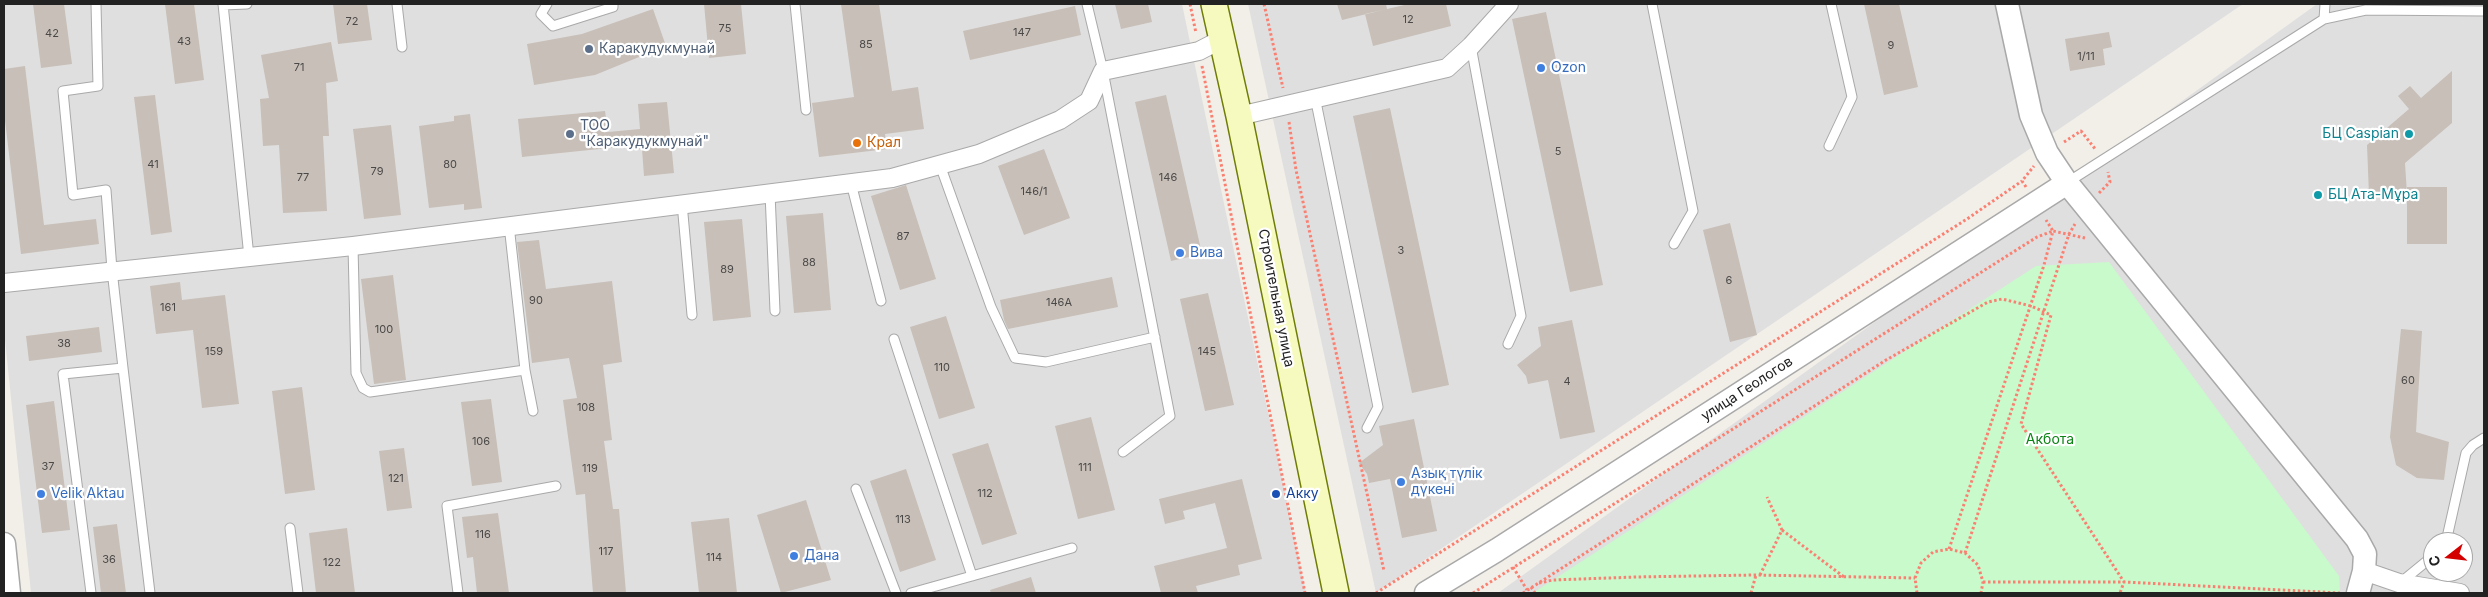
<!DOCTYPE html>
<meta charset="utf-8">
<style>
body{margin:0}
#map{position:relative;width:2488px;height:597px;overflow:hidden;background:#f2efe9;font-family:Inter,sans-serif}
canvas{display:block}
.frame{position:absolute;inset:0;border:5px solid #222;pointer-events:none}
.north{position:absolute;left:2423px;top:532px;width:50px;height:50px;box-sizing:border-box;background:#fff;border:1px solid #a7a7a7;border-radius:50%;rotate:254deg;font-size:14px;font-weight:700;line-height:20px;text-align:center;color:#222}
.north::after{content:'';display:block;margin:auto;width:18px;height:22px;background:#d40000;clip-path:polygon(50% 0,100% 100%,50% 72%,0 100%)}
</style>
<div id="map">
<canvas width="2488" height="597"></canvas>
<div class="frame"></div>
<div class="north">С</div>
</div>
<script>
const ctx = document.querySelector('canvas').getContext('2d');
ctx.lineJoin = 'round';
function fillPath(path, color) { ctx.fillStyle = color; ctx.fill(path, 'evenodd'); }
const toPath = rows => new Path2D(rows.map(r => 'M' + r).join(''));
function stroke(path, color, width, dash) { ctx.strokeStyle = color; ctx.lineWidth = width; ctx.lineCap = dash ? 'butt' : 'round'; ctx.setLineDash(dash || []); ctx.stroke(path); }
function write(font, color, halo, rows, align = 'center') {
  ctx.font = font + ' Inter,sans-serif'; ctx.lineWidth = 4.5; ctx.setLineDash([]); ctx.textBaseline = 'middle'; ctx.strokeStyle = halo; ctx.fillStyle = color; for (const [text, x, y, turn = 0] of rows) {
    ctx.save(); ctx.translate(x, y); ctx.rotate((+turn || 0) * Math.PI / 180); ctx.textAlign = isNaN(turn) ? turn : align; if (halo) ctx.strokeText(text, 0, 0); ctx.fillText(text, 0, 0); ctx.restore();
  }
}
const residential = toPath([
 [4,4,1182,4,1306,593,31,593,4,330],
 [1248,4,2243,4,1376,593],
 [2317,4,2484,4,2484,593,1498,593],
 [2433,542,2463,542,2463,572,2433,572]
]);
const park = toPath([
 [2109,262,2339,576,2340,593,1533,593,2036,266]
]);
const building = toPath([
 [33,4,64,4,72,64,41,68],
 [165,4,194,4,204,80,175,84],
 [333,4,367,4,372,40,338,44],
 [704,4,741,4,746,54,709,58],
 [841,4,879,4,892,91,918,87,924,129,885,134,887,149,819,157,812,103,854,97],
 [1115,4,1148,4,1152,22,1121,29],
 [1337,4,1386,4,1387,9,1342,20],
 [1409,4,1446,4,1451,26,1373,46,1365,14],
 [1864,4,1899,4,1918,87,1884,95],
 [1075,6,1081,35,970,60,963,31],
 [653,9,666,46,595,75,534,85,527,44,582,34],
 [1546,12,1603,285,1570,292,1512,19],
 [2109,32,2112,47,2103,49,2105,65,2070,71,2065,39],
 [331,42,338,81,326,83,329,136,323,136,327,211,283,213,279,145,263,146,260,99,269,98,261,55],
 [25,66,44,225,96,219,99,244,21,254,4,112,4,69],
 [2452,71,2452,123,2405,163,2407,194,2369,195,2367,145,2409,109,2398,96,2410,86,2421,98],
 [155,95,172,232,151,235,134,97],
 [1166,95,1202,254,1171,261,1135,102],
 [667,102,674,173,644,176,642,149,629,150,628,146,522,157,518,119,605,111,608,132,640,129,638,104],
 [1390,108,1449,385,1412,393,1353,116],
 [470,114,482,208,464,210,464,204,429,208,419,126,454,121,454,116],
 [391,125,401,215,364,219,353,129],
 [1044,149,1070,218,1024,235,998,166],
 [906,185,936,279,900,290,871,196],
 [2407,187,2447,187,2447,244,2407,244],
 [823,213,831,310,794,313,786,216],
 [742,219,751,317,713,321,704,222],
 [1730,223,1757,335,1730,342,1703,230],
 [539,240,546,289,612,281,622,362,603,365,612,440,604,441,613,509,619,509,626,593,593,593,585,494,576,495,563,400,577,398,569,358,532,363,517,242],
 [393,275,406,380,374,384,361,279],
 [1112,277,1118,307,1008,329,1004,320,1000,300],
 [180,282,182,300,225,295,239,404,202,408,193,330,156,334,150,286],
 [1208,293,1234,405,1205,411,1180,299],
 [946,316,975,408,939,419,910,327],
 [1572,320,1595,432,1560,439,1548,380,1528,384,1526,376,1517,365,1541,346,1538,327],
 [99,327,102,352,29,361,26,336],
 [2401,329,2422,331,2416,432,2449,442,2444,480,2417,478,2396,465,2390,437],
 [302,387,315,490,285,494,272,391],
 [491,399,502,482,472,486,461,402],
 [54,401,70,530,42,533,26,405],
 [1091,417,1115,510,1078,519,1055,426],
 [1414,419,1437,531,1402,538,1390,479,1369,483,1367,474,1359,463,1383,445,1379,426],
 [988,443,1017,534,982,545,952,454],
 [404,448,412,508,387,511,379,451],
 [906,469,936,560,900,572,870,481],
 [1242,479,1262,559,1238,565,1240,575,1196,586,1198,593,1161,593,1154,566,1227,548,1215,503,1183,511,1185,519,1165,524,1159,499],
 [806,500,831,580,781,593,757,515],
 [498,513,509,593,477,593,473,557,467,558,462,517],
 [729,518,737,593,699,593,691,522],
 [117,524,126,593,101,593,93,527],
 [347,528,355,593,316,593,309,533],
 [1031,577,1036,593,991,593,990,590]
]);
const path = toPath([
 [1190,4,1196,33],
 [1264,4,1283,88],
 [1202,66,1305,593],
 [1289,122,1296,170,1384,571],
 [2064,142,2081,131,2096,150],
 [2026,187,2022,181,2034,166],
 [2099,193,2110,182,2108,172],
 [1782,530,1844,577],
 [1949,549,2044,265,2053,231,2085,238],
 [1965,553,2069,234,2075,224],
 [1513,567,1527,590],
 [1760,575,1782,530,1767,497],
 [1983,582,2124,582,2340,593],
 [1539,583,1553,580,1636,577,1756,575,1915,578],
 [1531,587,1535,593],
 [1376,593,1967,219,2022,181],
 [1473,593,2037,237,2053,231,2046,220],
 [1523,593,1886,360,1988,302,2002,299,2031,306,2051,315,2021,424,2124,582,2120,593],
 [1751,593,1756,575],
 [1917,593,1915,578,1921,563,1933,552,1949,549,1965,553,1978,565,1983,582,1981,593]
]);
const service = toPath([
 [223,4,249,257],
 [397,4,402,47],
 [547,4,541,14,553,26,613,7,613,4],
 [795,4,806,110],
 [1087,4,1103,71,1170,416,1123,452],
 [1652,4,1693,211,1674,244],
 [223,5,247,4],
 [2324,19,2325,4],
 [1471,46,1521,316,1508,344],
 [1315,97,1378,407,1367,428],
 [1829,146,1852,97,1831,4],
 [940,165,991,307,1015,358,1046,362,1155,337],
 [2068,182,2324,19,2366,10,2484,11],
 [851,183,881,301],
 [770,193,775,311],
 [682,203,692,315],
 [509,225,525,370,533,411],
 [353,246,356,373,363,388,370,392,525,370],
 [894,339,972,576],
 [123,368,150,593],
 [856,489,896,593],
 [290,528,298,593],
 [2446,542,2466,453,2473,445,2484,438],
 [2400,583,2433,556],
 [91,593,63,374,123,368,112,270,106,190,73,195,63,91,98,86,96,4],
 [458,593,447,506,556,486],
 [911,593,1072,548]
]);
const minor = toPath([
 [1239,116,1447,68,1471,46,1509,4],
 [4,283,353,246,892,178,979,154,1060,120,1089,101,1103,71,1199,51,1222,39],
 [2364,571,2399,583,2460,593]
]);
const tertiary = toPath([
 [2007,4,2031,115,2047,153,2067,183,2357,539,2365,554,2364,571,2358,593],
 [4,544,9,593],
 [1426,593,1497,550,2067,183]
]);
const secondary = toPath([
 [1214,4,1239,116,1336,593]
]);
const markers = [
 [589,49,5,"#5c6f8a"],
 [1541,68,5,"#3f7fe0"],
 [570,134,5,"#5c6f8a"],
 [2409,134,5,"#0f9aa8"],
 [857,143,5,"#e8710a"],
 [2318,195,5,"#0f9aa8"],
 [1180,253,5,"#3f7fe0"],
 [1401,482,5,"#3f7fe0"],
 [41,494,5,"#3f7fe0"],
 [1276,494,5,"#1a4fb4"],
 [794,556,5,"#3f7fe0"]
];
const numberNames = [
 ["12",1408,20],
 ["72",352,22],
 ["75",725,29],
 ["147",1022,33],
 ["42",52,34],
 ["43",184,42],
 ["85",866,45],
 ["9",1891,46],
 ["1/11",2086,57],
 ["71",299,68],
 ["5",1558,152],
 ["41",153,165],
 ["80",450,165],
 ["79",377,172],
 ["77",303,178],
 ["146",1168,178],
 ["146/1",1034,192],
 ["87",903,237],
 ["3",1401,251],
 ["88",809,263],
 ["89",727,270],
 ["6",1729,281],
 ["90",536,301],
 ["146А",1059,303],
 ["161",168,308],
 ["100",384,330],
 ["38",64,344],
 ["159",214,352],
 ["145",1207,352],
 ["110",942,368],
 ["60",2408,381],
 ["4",1567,382],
 ["108",586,408],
 ["106",481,442],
 ["37",48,467],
 ["111",1085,468],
 ["119",590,469],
 ["121",396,479],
 ["112",985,494],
 ["113",903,520],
 ["116",483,535],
 ["117",606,552],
 ["114",714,558],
 ["36",109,560],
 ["122",332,563]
];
const serviceNames = [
 ["Каракудукмунай",599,49],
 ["ТОО",580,126],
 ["\"Каракудукмунай\"",580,142]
];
const shopNames = [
 ["Ozon",1551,68],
 ["Вива",1190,253],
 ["Азық түлік",1411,474],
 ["дүкені",1411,490],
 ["Velik Aktau",51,494],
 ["Дана",804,556]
];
const cultureNames = [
 ["БЦ Сaspian",2399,134],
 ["БЦ Ата-Мұра",2328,195,"left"]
];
const foodNames = [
 ["Крал",867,143]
];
const streetNames = [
 ["Строительная улица",1276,298,79],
 ["улица Геологов",1747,389,-33]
];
const parkNames = [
 ["Акбота",2050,440]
];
const transitNames = [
 ["Акку",1286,494]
];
fillPath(residential, '#e0dfdf');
fillPath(park, '#c8facc');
fillPath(building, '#c7bfb8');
stroke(service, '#a9a9a9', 11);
stroke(minor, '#a9a9a9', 20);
stroke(tertiary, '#a9a9a9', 25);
stroke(secondary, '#707d05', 28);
stroke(path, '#fa8072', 3, [2.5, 2.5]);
stroke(service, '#fff', 9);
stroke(minor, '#fff', 18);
stroke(tertiary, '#fff', 22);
stroke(secondary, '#f7fabf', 25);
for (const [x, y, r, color] of markers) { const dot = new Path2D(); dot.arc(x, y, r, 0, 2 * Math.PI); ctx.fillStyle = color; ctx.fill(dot); stroke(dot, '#fff', 2); }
write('11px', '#4b4948', null, numberNames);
write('14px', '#4e5e75', '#fff', serviceNames, 'left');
write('14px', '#366cbe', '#fff', shopNames, 'left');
write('14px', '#0d838f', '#fff', cultureNames, 'right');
write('14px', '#c56008', '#fff', foodNames, 'left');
write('14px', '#222', '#fff', streetNames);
write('14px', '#0c8416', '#fff', parkNames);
write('14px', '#164399', '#fff', transitNames, 'left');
</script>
